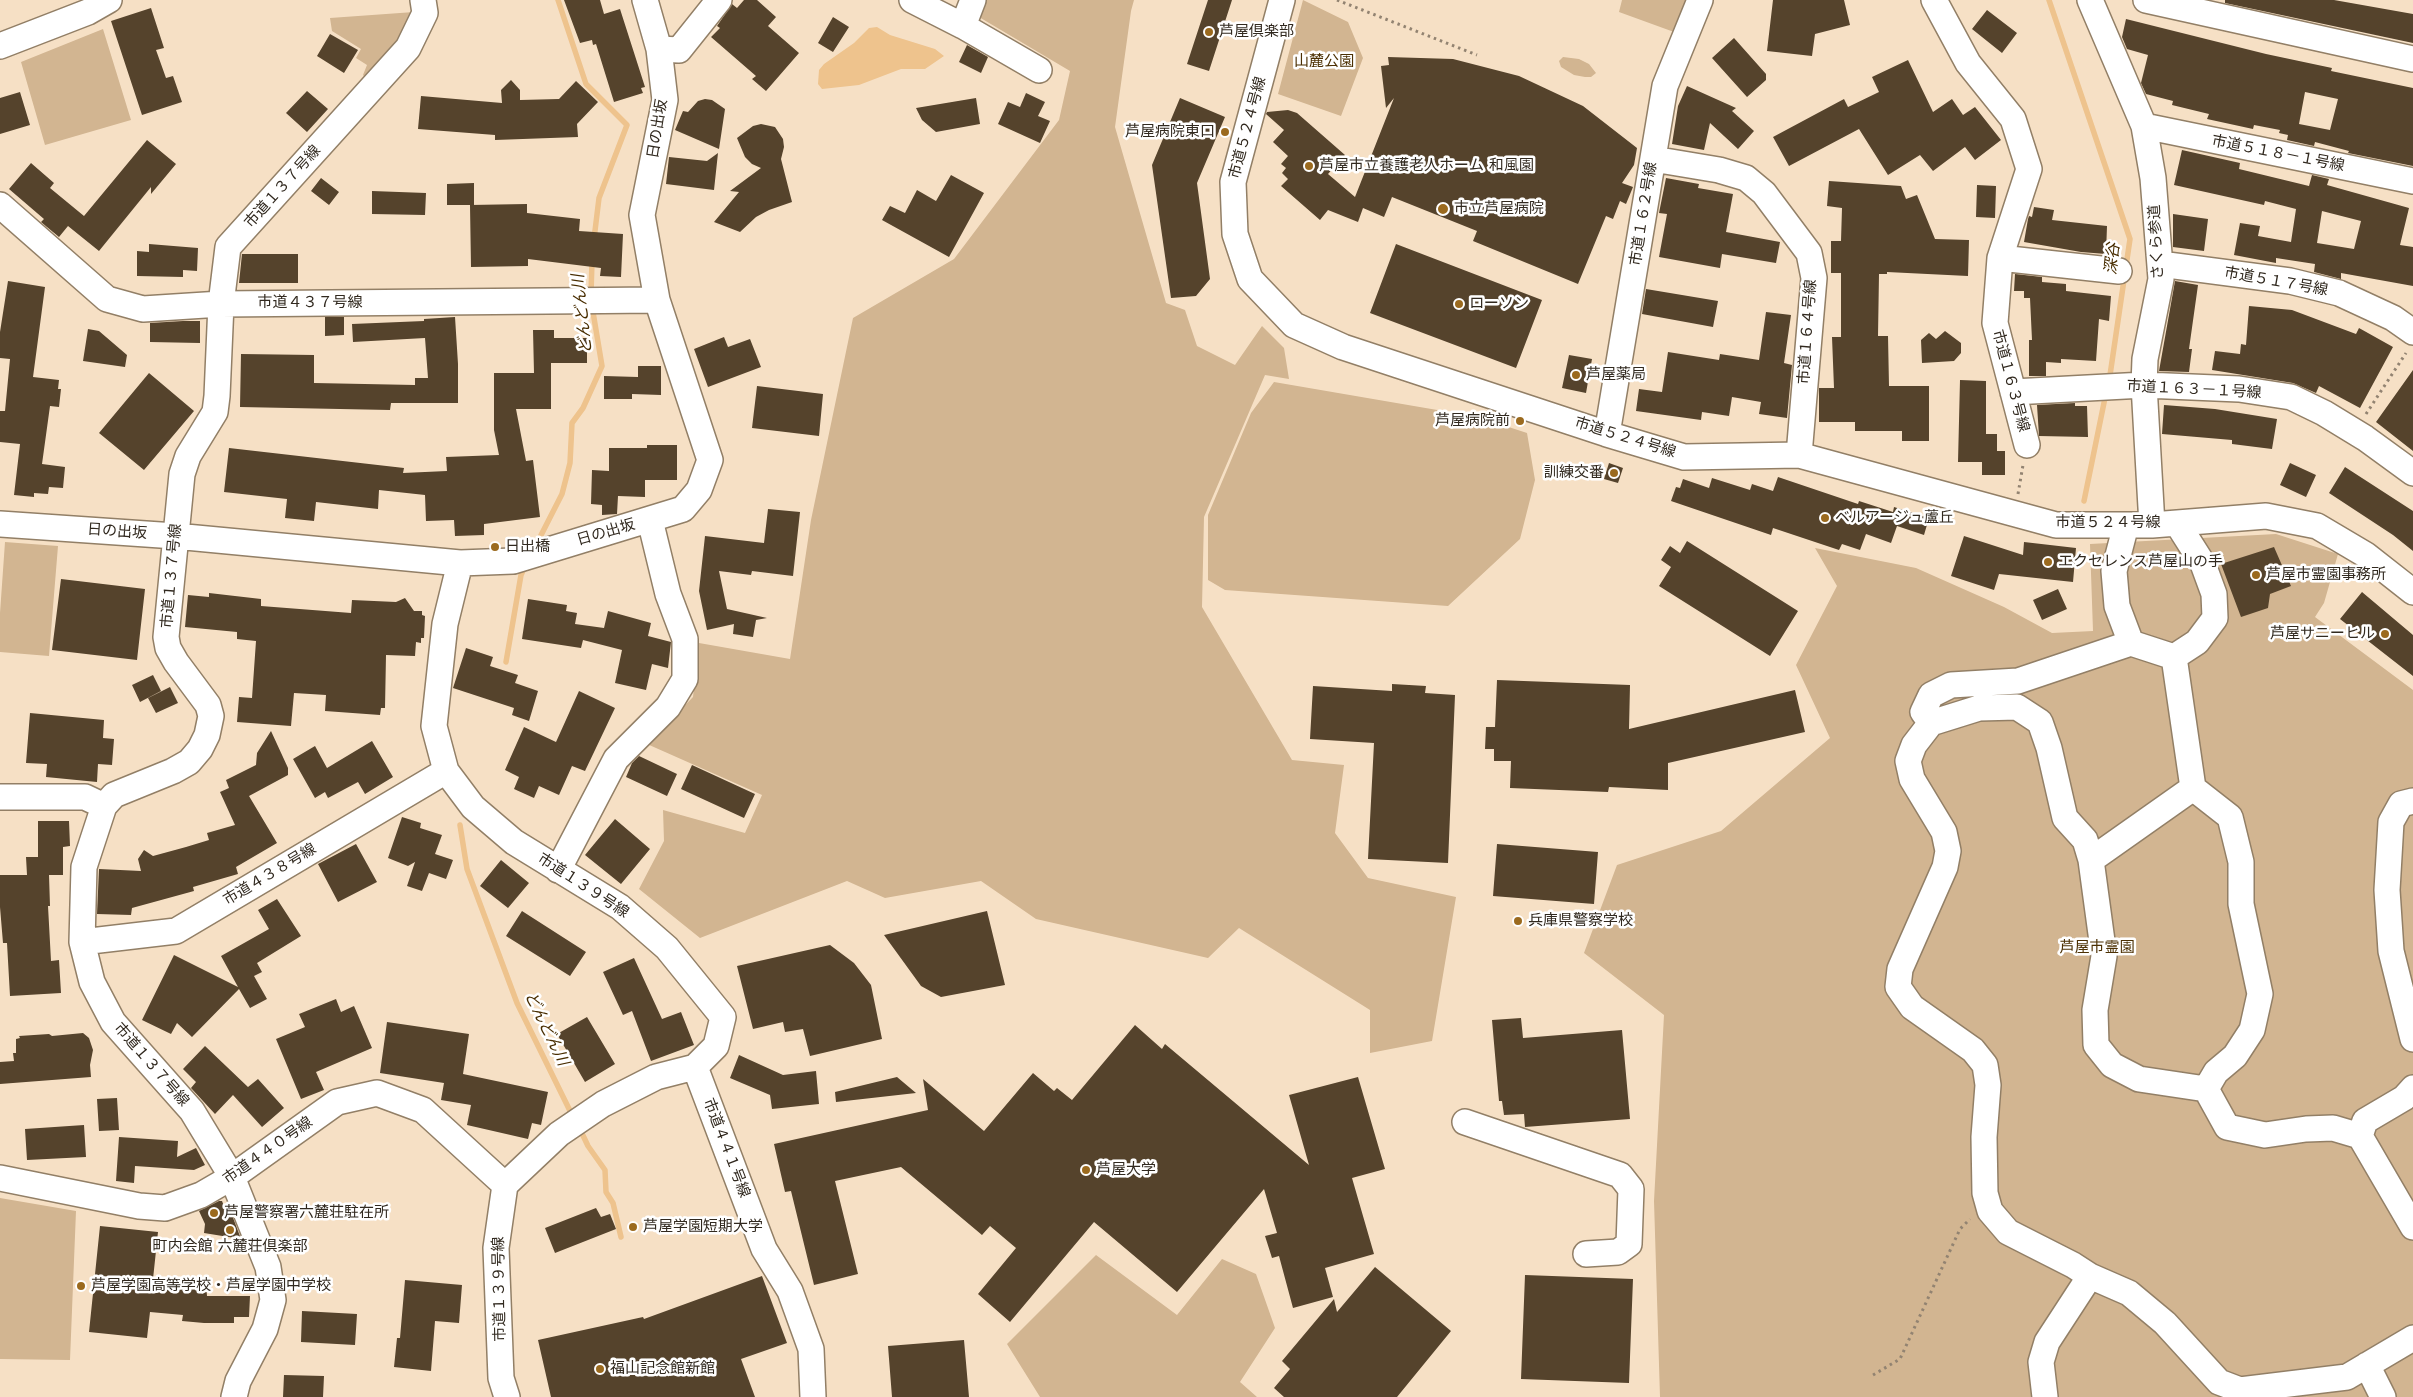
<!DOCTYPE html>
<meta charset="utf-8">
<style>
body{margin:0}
canvas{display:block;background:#f6e0c5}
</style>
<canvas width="2413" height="1397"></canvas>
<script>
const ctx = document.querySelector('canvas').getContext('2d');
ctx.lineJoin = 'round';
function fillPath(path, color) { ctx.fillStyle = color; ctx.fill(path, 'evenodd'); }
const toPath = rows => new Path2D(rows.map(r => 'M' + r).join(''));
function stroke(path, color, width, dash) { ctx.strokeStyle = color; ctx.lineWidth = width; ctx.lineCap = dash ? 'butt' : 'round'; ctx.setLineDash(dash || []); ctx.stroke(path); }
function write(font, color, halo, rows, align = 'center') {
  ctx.font = font + ' "DejaVu Sans","Noto Sans JP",sans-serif'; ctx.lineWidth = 5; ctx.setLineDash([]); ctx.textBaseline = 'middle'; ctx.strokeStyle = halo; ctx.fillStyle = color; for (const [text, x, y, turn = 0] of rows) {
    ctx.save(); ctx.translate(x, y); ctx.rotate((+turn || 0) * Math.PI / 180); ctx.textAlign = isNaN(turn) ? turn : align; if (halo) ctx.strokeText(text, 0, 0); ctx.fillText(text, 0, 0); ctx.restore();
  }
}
const green = toPath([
 [987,0,1134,0,1131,11,1115,127,1166,303,1185,310,1197,346,1235,365,1262,326,1284,348,1289,379,1265,375,1204,517,1202,607,1292,760,1344,765,1335,833,1368,878,1456,897,1432,1041,1370,1053,1370,1010,1239,928,1208,958,1036,919,981,881,885,898,847,881,700,938,639,889,664,841,663,810,745,833,762,795,647,744,693,697,699,643,790,659,811,520,853,318,954,259,1059,120,1070,71,979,17],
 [1303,0,1348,22,1363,58,1341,116,1278,94],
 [1622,0,1688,0,1674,32,1619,12],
 [414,12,411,25,368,81,363,75,367,65,356,58,361,49,332,31,330,18],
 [103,29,131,120,45,145,21,62],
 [1563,57,1579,59,1589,64,1596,73,1591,77,1585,77,1574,75,1561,67,1559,61],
 [1274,382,1478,417,1527,433,1535,480,1520,539,1448,606,1225,590,1208,580,1208,515,1251,413],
 [2276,534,2338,554,2324,603,2315,617,2413,690,2413,1397,1660,1397,1654,1201,1664,1015,1584,953,1617,865,1721,831,1830,738,1796,665,1837,586,1815,548,1916,568,2004,607,2052,633,2093,631,2090,544],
 [5,542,58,546,49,656,0,652,0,613],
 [0,1198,76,1211,70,1360,0,1359],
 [1096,1255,1177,1315,1222,1259,1256,1274,1275,1328,1240,1382,1257,1397,1040,1397,1007,1344]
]);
const water = toPath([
 [877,27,890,35,935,49,944,56,925,69,901,69,859,85,822,89,818,84,819,70,824,64,854,43,869,28]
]);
const stream = toPath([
 [558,0,586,84,627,125,599,198,594,239],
 [2049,0,2130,239,2109,382],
 [591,294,592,261],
 [2084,501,2106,393],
 [536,545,562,494,570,463,572,423,583,408,602,366,592,306],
 [506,662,521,575,526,564],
 [460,825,467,869,517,1003,573,1117],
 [579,1127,588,1146,605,1170,606,1192,613,1203,621,1237]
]);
const building = toPath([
 [564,0,600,0,604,14,620,9,645,87,641,88,643,93,614,102,596,44,593,45,592,40,580,43],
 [744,0,757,0,776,17,768,26,799,53,766,91,752,79,756,76,711,37,720,28,717,26,732,4,737,8],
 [1208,0,1232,0,1209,71,1187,64],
 [1773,0,1844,0,1850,25,1815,34,1812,56,1767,51],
 [2225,0,2334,0,2413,14,2413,43,2225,3],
 [151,8,164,48,156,50,166,78,173,76,182,102,142,115,111,21],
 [1987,10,2017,33,2002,53,1972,29],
 [833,17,849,27,833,52,818,43],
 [2126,19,2266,54,2332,68,2331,71,2413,88,2413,166,2348,153,2349,151,2315,142,2314,146,2287,140,2288,135,2279,133,2280,130,2254,125,2253,129,2207,119,2209,114,2172,105,2173,101,2146,94,2141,83,2148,55,2127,49,2122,37],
 [2305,92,2338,99,2330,130,2299,124],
 [330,34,358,50,344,73,317,56],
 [1734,38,1766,74,1766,80,1747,97,1712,58],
 [967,45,988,57,981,73,959,62],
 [1388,57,1453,59,1519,76,1583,106,1637,148,1634,165,1622,183,1633,187,1626,204,1620,201,1613,219,1606,216,1578,284,1473,241,1477,231,1392,197,1384,217,1363,208,1358,222,1328,210,1320,220,1281,186,1288,179,1282,173,1286,168,1281,164,1288,156,1273,142,1284,130,1266,114,1267,112,1288,110,1297,113,1345,155,1328,174,1355,197,1394,98,1386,108,1381,66,1389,65],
 [1908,60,1933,112,1952,99,1963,115,1975,107,2001,140,1975,160,1965,147,1933,171,1920,155,1888,175,1859,129,1789,166,1773,137,1844,99,1848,107,1879,92,1872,77],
 [511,80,520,90,520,100,559,99,576,81,598,102,577,124,578,137,495,140,495,135,418,129,421,96,502,103,501,90],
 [1687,86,1736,108,1732,111,1754,131,1738,149,1710,123,1704,150,1672,144,1678,106],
 [307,91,328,109,307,132,286,113],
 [20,92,30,125,0,134,0,98],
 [1026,93,1045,102,1038,116,1050,121,1040,143,998,124,1008,102,1020,107],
 [976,98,980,124,936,132,922,120,916,108],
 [1180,98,1225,117,1197,183,1210,279,1196,296,1171,298,1152,165],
 [705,99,712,100,725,109,719,149,675,130,683,111,688,112,698,101],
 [761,124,775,127,783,139,784,147,781,159,792,202,769,210,756,217,740,232,714,222,739,192,730,191,761,168,752,164,745,157,737,138,753,126],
 [147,140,176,164,151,194,151,187,99,251,68,226,59,237,41,222,44,219,9,189,31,163,54,183,50,188,84,216],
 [2182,150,2240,163,2239,169,2309,186,2312,175,2329,179,2327,185,2409,208,2400,245,2413,247,2413,286,2341,273,2341,279,2314,272,2315,264,2276,258,2276,263,2234,255,2240,223,2260,226,2258,236,2291,242,2296,209,2265,201,2264,205,2174,185],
 [2322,211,2361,221,2354,249,2317,243],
 [718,153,714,190,666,184,669,157,707,161],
 [951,175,984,193,949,257,882,220,890,206,905,213,917,190,936,201],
 [321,178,339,192,329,205,311,191],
 [1666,178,1699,184,1698,188,1733,194,1726,232,1780,242,1776,263,1722,254,1720,268,1659,257,1667,214,1659,213],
 [1829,181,1901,186,1906,199,1917,195,1935,239,1969,240,1968,276,1887,272,1887,274,1879,274,1878,336,1888,336,1889,386,1929,386,1929,441,1902,441,1902,431,1855,431,1855,422,1819,422,1819,388,1834,388,1832,337,1841,337,1841,273,1831,273,1831,241,1841,241,1842,208,1827,206],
 [474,183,474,205,447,205,447,184],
 [1977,185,1996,186,1995,218,1976,217],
 [372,191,426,193,425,215,372,214],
 [527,204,527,213,580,219,579,231,623,234,621,277,600,276,601,268,528,259,528,266,471,267,470,205],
 [2034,207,2054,210,2052,220,2107,226,2106,254,2081,252,2024,242,2028,219,2029,216,2032,217],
 [2173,214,2208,219,2204,251,2173,247],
 [149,244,198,248,197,271,183,270,183,277,137,276,137,251,149,252],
 [1396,244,1542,300,1516,368,1370,313],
 [242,254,298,254,298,283,239,283],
 [2015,274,2042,277,2042,282,2066,284,2066,291,2111,296,2109,321,2099,319,2096,361,2061,359,2061,363,2046,362,2046,376,2029,376,2029,340,2032,340,2030,298,2024,298,2024,291,2014,291],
 [8,281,45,287,33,377,59,380,58,389,61,389,59,407,50,406,42,464,65,467,63,488,49,487,48,494,34,493,34,497,14,495,20,444,0,442,0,411,5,411,10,359,0,358,0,332],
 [2175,281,2198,285,2189,349,2192,349,2189,372,2159,371],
 [1646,289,1718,301,1713,327,1642,314],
 [2249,306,2292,310,2356,334,2359,328,2393,347,2360,408,2319,386,2316,393,2293,383,2212,370,2215,351,2240,354,2241,344,2246,345],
 [1766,312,1791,315,1784,363,1792,365,1787,418,1759,414,1761,402,1732,397,1729,416,1702,412,1701,420,1636,411,1639,389,1662,392,1668,352,1719,360,1720,354,1759,360],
 [325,317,344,317,344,335,325,336],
 [455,317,458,364,458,403,391,403,390,410,240,407,241,354,314,355,314,383,415,385,415,378,428,378,425,338,353,342,352,324,424,321,424,319],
 [183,321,200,321,200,343,150,342,150,323],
 [88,329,99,331,127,355,125,367,83,361],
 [533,330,554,330,554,338,587,338,587,363,551,363,551,409,516,409,526,461,533,460,540,517,484,524,484,535,455,536,454,520,426,521,425,495,379,490,378,509,316,502,314,521,285,518,287,499,224,492,229,448,404,468,403,473,447,471,446,457,499,455,494,430,494,373,534,373],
 [1945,331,1961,343,1961,353,1954,361,1922,363,1921,340,1929,333,1936,339],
 [724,337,728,347,750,339,761,367,708,387,694,349],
 [1569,355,1592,359,1586,393,1562,388],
 [638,366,661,366,661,395,632,394,632,399,604,399,604,376,638,377],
 [2413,370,2413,451,2376,422],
 [149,373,194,411,144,470,99,433],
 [1960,380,1986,381,1986,434,1997,434,1997,451,2005,451,2005,475,1982,475,1982,462,1958,462],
 [757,386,823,394,819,436,752,428],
 [2075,403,2075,406,2087,406,2088,437,2039,436,2037,405],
 [2164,405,2215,409,2277,419,2272,449,2232,444,2232,440,2162,434],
 [647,445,677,445,677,480,645,480,645,497,618,496,617,514,602,515,602,505,591,504,592,470,609,471,609,448,647,448],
 [1609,463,1623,468,1618,483,1604,479],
 [2290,463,2316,475,2306,497,2280,485],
 [2345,467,2413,511,2413,551,2393,535,2329,493],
 [1778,477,1858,504,1859,501,1893,512,1894,507,1929,518,1924,535,1897,526,1891,543,1866,534,1860,550,1842,544,1839,550,1773,528,1771,535,1671,501,1676,487,1680,488,1683,479,1709,488,1712,478,1750,490,1752,484,1773,491],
 [768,509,800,512,793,576,752,571,751,575,719,571,727,609,767,618,756,620,753,637,733,634,734,624,707,630,699,591,705,536,764,543],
 [1964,536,2023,555,2024,542,2076,548,2073,582,1999,574,1994,590,1951,576],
 [1687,541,1798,611,1770,656,1659,586,1671,567,1661,560,1670,546,1680,553],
 [2274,547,2291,586,2270,594,2268,608,2241,617,2221,564],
 [61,579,145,589,137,660,52,650],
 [2058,589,2067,609,2042,620,2033,600],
 [2362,592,2413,635,2413,676,2340,619],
 [209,593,261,599,261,606,351,613,352,600,396,602,405,598,414,611,422,611,422,615,425,616,424,638,421,638,421,643,416,642,415,656,386,655,385,708,381,708,380,715,325,711,326,695,294,693,291,726,237,722,239,697,252,698,256,641,237,639,237,632,185,627,188,595,209,597],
 [528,599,567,605,566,611,577,613,575,624,604,628,608,611,651,623,648,636,671,642,668,668,652,664,646,690,615,683,622,650,583,640,581,648,522,639],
 [466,648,493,657,490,666,518,675,515,683,538,691,529,721,512,715,514,708,453,688],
 [153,675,161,691,140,702,132,685],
 [1497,680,1630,685,1629,729,1795,690,1805,732,1668,763,1668,790,1609,787,1608,792,1510,788,1511,761,1494,761,1494,749,1485,749,1486,727,1495,727],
 [1392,684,1426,686,1425,693,1455,695,1448,863,1368,859,1374,743,1310,739,1313,686,1392,691],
 [170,687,178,703,156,713,148,698],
 [579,691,615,708,585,771,572,766,559,795,539,786,534,798,514,789,519,777,505,770,524,727,556,742],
 [30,713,104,720,103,738,114,739,112,765,98,764,97,782,46,777,47,764,26,763],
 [271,731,288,768,288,775,249,796,277,843,236,867,238,874,193,887,194,891,132,908,131,915,97,914,99,869,141,871,138,859,144,850,153,856,186,847,209,840,207,833,235,825,220,792,229,788,226,780,256,765,257,753],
 [372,741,393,777,365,794,358,782,328,798,325,792,315,798,293,759,315,746,327,768],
 [639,756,677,774,667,796,626,777,632,763],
 [692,765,755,794,744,818,681,789],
 [402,817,421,823,420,828,442,835,435,854,453,860,446,879,429,873,422,891,407,886,415,862,408,866,388,858],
 [615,819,650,849,621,884,585,855],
 [38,821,69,821,70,846,63,847,63,875,49,875,50,906,48,906,51,961,59,960,61,993,10,996,7,943,3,943,0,907,0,875,27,875,26,857,38,857],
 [356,844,377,882,338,902,318,864],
 [1497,844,1598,852,1594,904,1493,896],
 [501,860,529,883,508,908,480,886],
 [277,899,301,936,257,963,262,972,254,976,267,999,250,1008,239,989,192,1037,177,1023,171,1034,142,1020,174,955,238,987,221,956,269,929,258,910],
 [522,911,586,952,570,976,506,936],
 [987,911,1005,985,941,997,921,986,884,935],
 [830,945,854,963,871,985,882,1039,810,1056,803,1029,785,1032,783,1022,753,1029,737,966],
 [634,958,662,1019,681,1012,694,1045,651,1061,632,1011,623,1015,603,972],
 [336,999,341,1012,354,1006,372,1048,316,1072,324,1090,301,1099,276,1039,305,1027,299,1014],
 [587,1017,615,1064,585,1082,557,1034],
 [1521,1018,1523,1038,1622,1030,1630,1119,1525,1127,1524,1114,1504,1115,1502,1101,1499,1101,1492,1020],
 [387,1022,469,1034,463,1074,548,1092,541,1125,532,1123,528,1139,467,1125,471,1105,441,1100,444,1083,380,1073],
 [1135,1025,1162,1049,1165,1044,1309,1165,1289,1095,1358,1077,1385,1169,1352,1178,1374,1254,1325,1268,1333,1297,1293,1308,1279,1256,1272,1258,1265,1236,1277,1233,1264,1189,1177,1292,1094,1222,1010,1322,978,1294,1016,1248,990,1226,982,1235,901,1167,835,1181,858,1274,814,1285,791,1191,785,1192,774,1144,928,1110,923,1079,984,1131,1033,1073,1054,1091,1057,1088,1072,1100],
 [83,1033,89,1038,93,1050,90,1065,91,1077,0,1084,0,1062,14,1061,13,1053,16,1053,16,1039,20,1038,19,1036,49,1034,52,1036],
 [205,1046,248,1087,258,1079,284,1108,262,1127,233,1095,215,1114,191,1088,196,1082,183,1069],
 [739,1055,783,1075,816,1071,819,1104,772,1109,770,1095,730,1078],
 [897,1077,916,1093,836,1102,835,1092],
 [117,1098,119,1130,99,1131,97,1099],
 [84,1125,86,1157,27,1160,25,1129],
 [119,1137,178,1141,177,1157,196,1148,205,1165,194,1170,135,1166,134,1183,116,1181],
 [219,1201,222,1201,227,1214,232,1215,241,1239,204,1233,205,1224,199,1211],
 [596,1208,601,1217,610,1214,616,1229,555,1253,545,1228],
 [100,1226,158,1232,153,1279,206,1284,207,1296,250,1296,249,1317,234,1317,234,1323,204,1323,182,1321,183,1315,150,1312,147,1338,89,1332],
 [1375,1267,1451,1331,1397,1397,1284,1397,1274,1388,1290,1369,1282,1361,1334,1299,1337,1312],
 [1525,1275,1633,1279,1629,1383,1521,1379],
 [762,1276,787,1343,741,1359,755,1397,551,1397,538,1340,643,1317,644,1319],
 [405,1280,462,1285,459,1323,435,1321,431,1371,394,1367,397,1338,400,1338],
 [302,1311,357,1314,355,1345,301,1342],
 [964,1340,969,1397,892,1397,888,1346],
 [284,1375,324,1376,323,1397,283,1397]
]);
const path = toPath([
 [1337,0,1477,55],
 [2366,414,2406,353],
 [2018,494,2023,465],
 [1873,1375,1900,1359,1960,1229,1970,1219]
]);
const minor = toPath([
 [912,0,963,26,1039,70],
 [1282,0,1233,182,1235,234,1250,279,1294,325,1343,347,1607,434,1684,457,1799,455,2056,525,2152,525,2266,516,2317,526,2366,555,2413,592],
 [1934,0,1968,63,2013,119,2029,169,2000,258,1995,323,2027,445],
 [2090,0,2144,126,2153,178,2161,279,2145,359,2144,385,2152,525],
 [2146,0,2413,59],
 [963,26,973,0],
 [0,46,88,12,109,0],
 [659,49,679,50,719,0],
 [2144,126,2413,181],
 [1653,159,1719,170,1746,178,1764,193,1809,253,1814,278,1799,455],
 [0,205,107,299,143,309,221,304,657,300],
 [2000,258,2119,271],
 [2160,264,2290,281,2339,293,2393,318,2413,332],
 [2013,392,2144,385,2239,389,2291,397,2324,413,2365,438,2413,473],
 [1607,434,1665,86,1700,0],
 [0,524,175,536,460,563,513,561,683,509,699,490,710,460,657,300,642,215,665,100,659,49,645,0],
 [2126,525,2114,571,2117,606,2131,643,2174,657,2197,642,2215,618,2214,594,2203,564,2177,523],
 [460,563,445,624,434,726,446,771,473,807,514,842,620,907,667,948,723,1017,716,1046,695,1067,656,1077,603,1104,559,1134,505,1185,496,1248,501,1378,507,1397],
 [2174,657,2193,788,2230,817,2241,862,2241,904,2260,994,2252,1030,2235,1056,2216,1072,2206,1089,2227,1127,2265,1135,2306,1129,2333,1128,2360,1136,2413,1227],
 [1931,723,1923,712,1931,695,1951,685,2018,681,2131,643],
 [0,797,85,797,104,806],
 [2413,801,2401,804,2391,822,2387,890,2391,951,2413,1039],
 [2091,860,2193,788],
 [558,870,616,759,668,707,685,679,685,639,668,594,650,520],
 [82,942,176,931,446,771],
 [695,1067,764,1249,790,1291,811,1349,813,1397],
 [2206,1089,2139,1079,2112,1065,2096,1045,2095,1010,2104,956,2091,860,2085,840,2065,818,2049,748,2040,722,2017,707,1979,708,1931,723,1914,745,1908,761,1912,779,1944,832,1948,851,1945,867,1900,969,1898,987,1912,1007,1973,1050,1985,1065,1988,1085,1984,1137,1985,1193,1990,1211,2008,1232,2073,1265,2090,1276,2129,1293,2165,1323,2219,1382,2240,1390,2347,1377,2413,1338],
 [1465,1122,1620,1175,1631,1189,1629,1244,1618,1252,1586,1254],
 [2360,1136,2365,1121,2404,1098,2413,1088],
 [0,1178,139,1206,165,1208,201,1195,232,1177,337,1102,377,1093,423,1110,505,1185],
 [2367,1365,2383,1397],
 [234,1397,238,1381,265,1329,273,1300,268,1267,232,1177,192,1111,113,1022,92,982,82,942,84,867,104,806,114,795,173,771,189,762,200,749,207,735,211,716,208,705,176,662,168,648,166,637,182,474,188,456,215,412,217,396,221,304,228,247,408,48,425,13,423,0],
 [2045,1397,2041,1362,2047,1342,2090,1276]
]);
const markers = [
 [1209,32,5,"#9b6a1e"],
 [1225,132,5,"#9b6a1e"],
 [1309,166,5,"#9b6a1e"],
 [1443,209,6,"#9b6a1e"],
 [1459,304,5,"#9b6a1e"],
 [1576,375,5,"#9b6a1e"],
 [1520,421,5,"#9b6a1e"],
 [1614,473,5,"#9b6a1e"],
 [1825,518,5,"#9b6a1e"],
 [495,547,5,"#9b6a1e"],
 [2048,562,5,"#9b6a1e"],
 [2256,575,5,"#9b6a1e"],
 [2385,634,5,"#9b6a1e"],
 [1518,921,5,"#9b6a1e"],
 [1086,1170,5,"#9b6a1e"],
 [214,1213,5,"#9b6a1e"],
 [633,1227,5,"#9b6a1e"],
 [230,1230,5,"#9b6a1e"],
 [81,1286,5,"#9b6a1e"],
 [600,1369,5,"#9b6a1e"]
];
const poiNames = [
 ["芦屋倶楽部",1219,32],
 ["芦屋病院東口",1215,132,"right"],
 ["芦屋市立養護老人ホーム 和風園",1319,166],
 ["市立芦屋病院",1454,209],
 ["ローソン",1469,304],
 ["芦屋薬局",1586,375],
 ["芦屋病院前",1510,421,"right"],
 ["訓練交番",1604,473,"right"],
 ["ベルアージュ蘆丘",1835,518],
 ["日出橋",505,547],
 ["エクセレンス芦屋山の手",2058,562],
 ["芦屋市霊園事務所",2266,575],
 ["芦屋サニーヒル",2375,634,"right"],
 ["兵庫県警察学校",1528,921],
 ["芦屋大学",1096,1170],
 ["芦屋警察署六麓荘駐在所",224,1213],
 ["芦屋学園短期大学",643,1227],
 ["町内会館 六麓荘倶楽部",230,1247,"center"],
 ["芦屋学園高等学校・芦屋学園中学校",91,1286],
 ["福山記念館新館",610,1369]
];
const parkNames = [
 ["山麓公園",1324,62],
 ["芦屋市霊園",2097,948]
];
const streetNames = [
 ["市道５２４号線",1248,128,-75],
 ["日の出坂",658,129,-81],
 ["市道５１８－１号線",2278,154,11],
 ["市道１３７号線",283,187,-48],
 ["市道１６２号線",1644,214,-81],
 ["さくら参道",2157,242,-93],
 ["市道５１７号線",2276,282,10],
 ["市道４３７号線",310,303],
 ["市道１６４号線",1808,332,-86],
 ["市道１６３号線",2010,381,75],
 ["市道１６３－１号線",2194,390,3],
 ["市道５２４号線",1625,438,17],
 ["市道５２４号線",2108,523],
 ["日の出坂",117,532,4],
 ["日の出坂",606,533,-16],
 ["市道１３７号線",172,576,-85],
 ["市道４３８号線",270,875,-31],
 ["市道１３９号線",583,886,33],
 ["市道１３７号線",151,1065,49],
 ["市道４４１号線",726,1148,69],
 ["市道４４０号線",268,1151,-35],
 ["市道１３９号線",500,1289,-91]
];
const waterNames = [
 ["深谷",2113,259,-84],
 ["どんどん川",583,314,-96],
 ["どんどん川",546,1029,64]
];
fillPath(green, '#d2b591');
fillPath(water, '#eec38d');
stroke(stream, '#eec38d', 5.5);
fillPath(building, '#55432c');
stroke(minor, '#927f66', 28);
stroke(path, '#928371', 3, [2.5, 4]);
stroke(minor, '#fff', 25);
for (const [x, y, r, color] of markers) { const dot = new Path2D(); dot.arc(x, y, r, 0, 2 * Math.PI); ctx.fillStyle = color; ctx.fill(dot); stroke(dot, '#fff', 2); }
write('15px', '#31291f', '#fff', poiNames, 'left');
write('15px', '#4c3003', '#fff', parkNames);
write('15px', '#31291f', '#fff', streetNames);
write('italic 16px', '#482d00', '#fff', waterNames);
</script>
